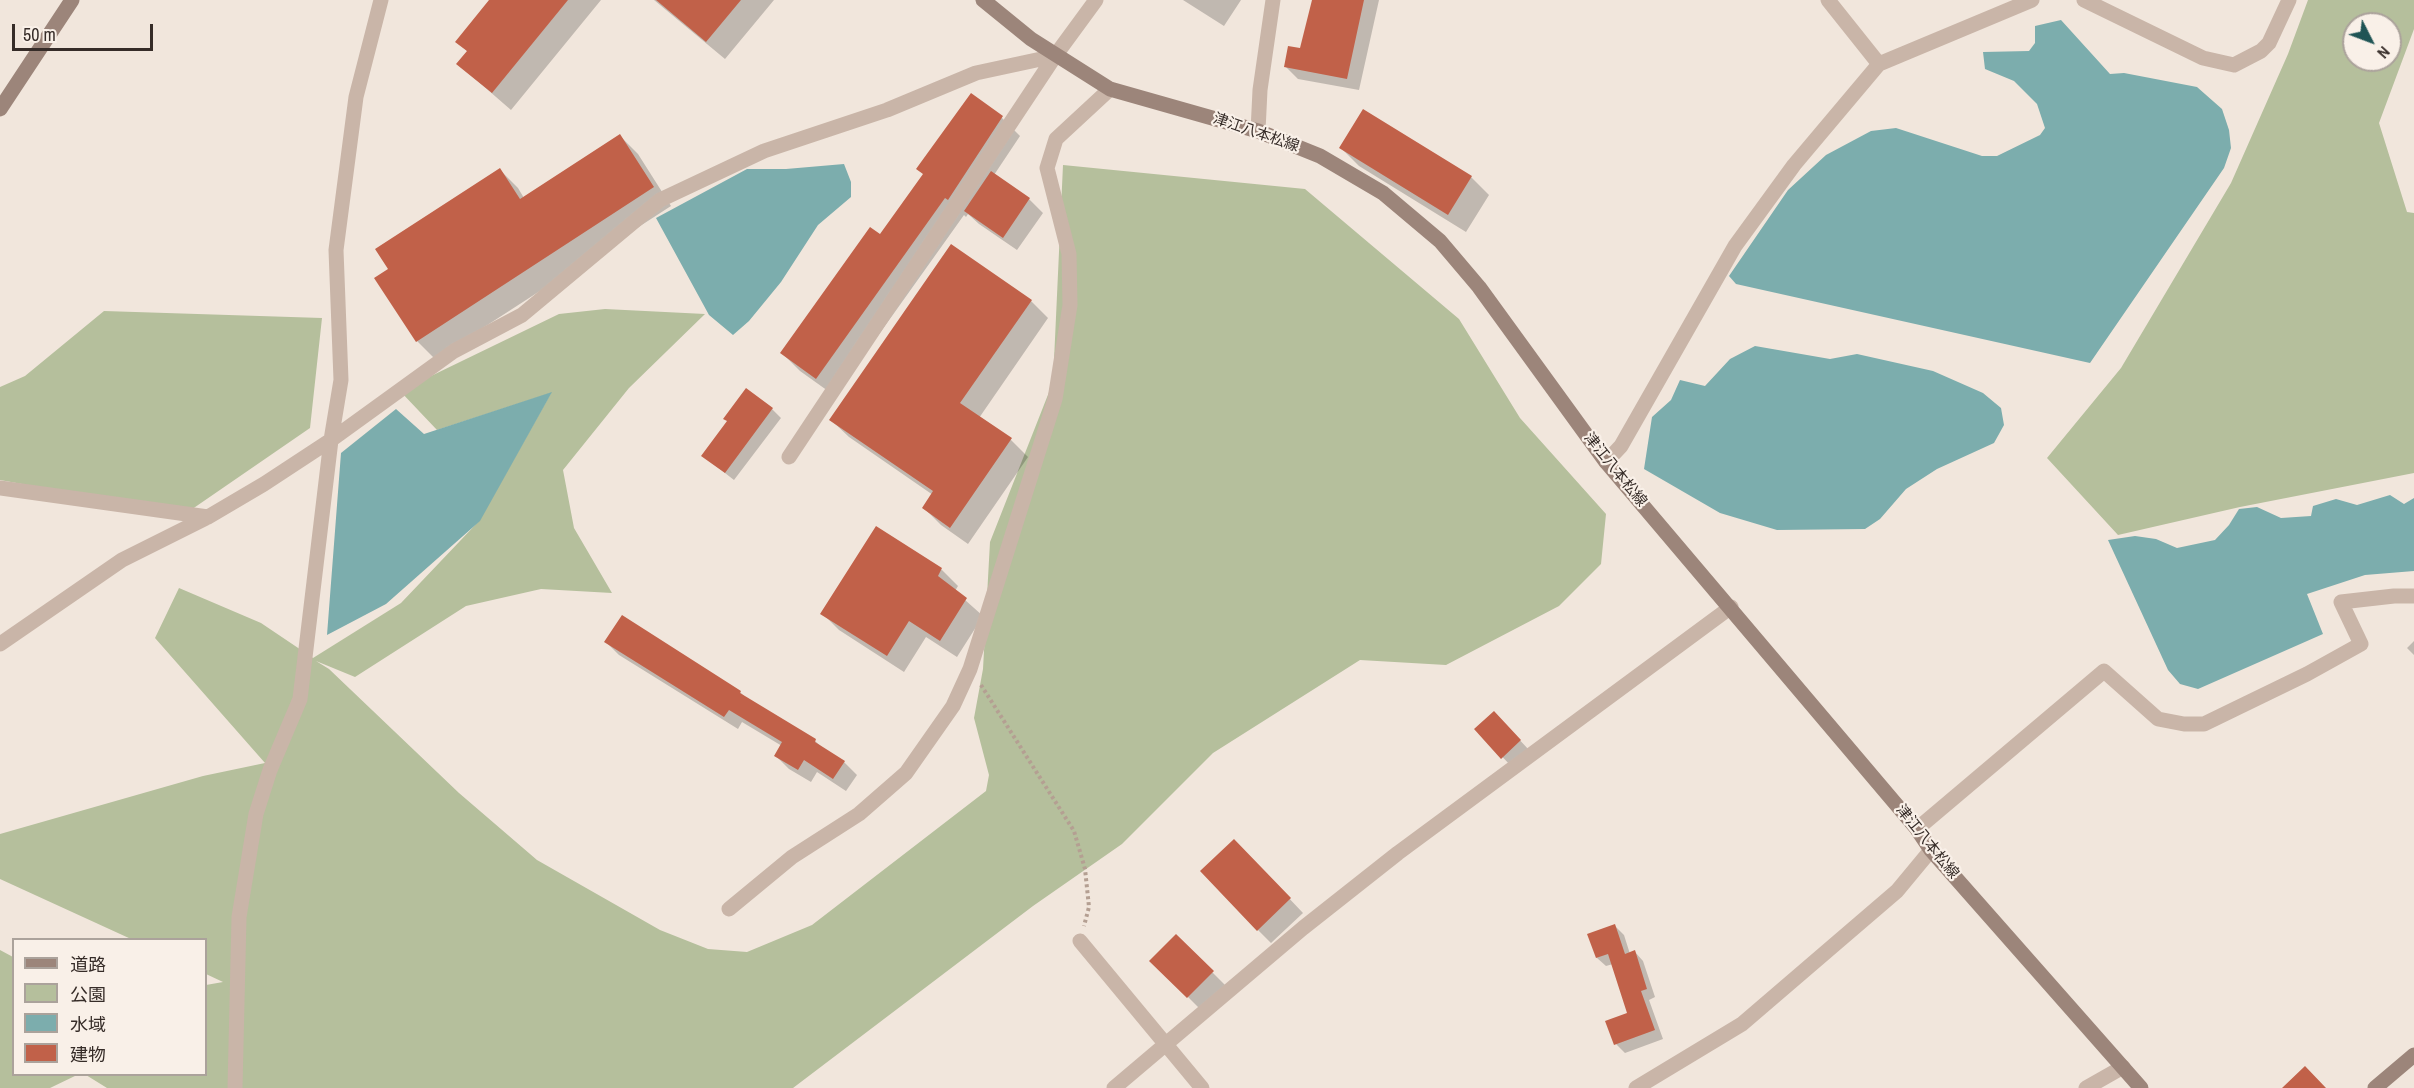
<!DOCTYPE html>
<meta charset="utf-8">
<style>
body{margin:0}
#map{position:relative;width:2414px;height:1088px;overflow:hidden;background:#f1e6dc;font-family:"Archivo Narrow","Noto Sans JP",sans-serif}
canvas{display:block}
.legend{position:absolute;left:12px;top:938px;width:195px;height:138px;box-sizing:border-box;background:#f9f0e8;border:2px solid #aba29b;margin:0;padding:8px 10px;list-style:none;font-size:18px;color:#362c28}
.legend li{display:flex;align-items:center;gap:12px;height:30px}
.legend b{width:30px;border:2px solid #aba29b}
.north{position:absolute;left:2342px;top:12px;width:60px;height:60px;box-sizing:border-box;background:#f9f0e8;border:2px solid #aba29b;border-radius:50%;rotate:132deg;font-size:16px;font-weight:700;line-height:24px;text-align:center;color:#362c28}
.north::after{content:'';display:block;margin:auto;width:21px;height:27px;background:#1f5455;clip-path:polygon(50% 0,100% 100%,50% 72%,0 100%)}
.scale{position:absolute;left:12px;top:24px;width:141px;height:27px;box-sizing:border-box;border:3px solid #362c28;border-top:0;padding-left:8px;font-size:18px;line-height:21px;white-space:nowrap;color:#362c28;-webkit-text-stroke:4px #f9f0e8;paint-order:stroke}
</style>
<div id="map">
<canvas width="2414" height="1088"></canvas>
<ul class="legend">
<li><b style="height:8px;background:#9c857a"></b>道路</li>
<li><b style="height:16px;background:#b5bf9c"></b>公園</li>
<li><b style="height:16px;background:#7cadad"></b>水域</li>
<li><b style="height:16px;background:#c16149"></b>建物</li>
</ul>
<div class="north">N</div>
<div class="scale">50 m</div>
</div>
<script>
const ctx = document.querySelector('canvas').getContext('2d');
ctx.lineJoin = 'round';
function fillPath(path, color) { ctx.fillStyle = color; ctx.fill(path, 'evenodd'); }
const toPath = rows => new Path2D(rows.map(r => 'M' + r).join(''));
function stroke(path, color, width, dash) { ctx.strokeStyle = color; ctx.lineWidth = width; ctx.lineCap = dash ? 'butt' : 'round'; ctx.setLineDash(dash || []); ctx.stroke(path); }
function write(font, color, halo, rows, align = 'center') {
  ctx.font = font + ' "Archivo Narrow","Noto Sans JP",sans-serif'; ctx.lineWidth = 4.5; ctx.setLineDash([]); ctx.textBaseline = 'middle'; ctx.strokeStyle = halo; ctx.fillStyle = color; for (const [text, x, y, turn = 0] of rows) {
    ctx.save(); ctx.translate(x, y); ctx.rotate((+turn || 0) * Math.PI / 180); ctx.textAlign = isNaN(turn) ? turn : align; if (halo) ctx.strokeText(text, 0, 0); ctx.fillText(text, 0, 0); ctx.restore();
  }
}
const green = toPath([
 [2308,0,2414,0,2414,29,2379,123,2407,212,2414,213,2414,473,2240,507,2118,535,2047,458,2121,368,2231,183,2288,54],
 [2354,24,2390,24,2390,60,2354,60],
 [1063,165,1305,189,1459,319,1520,418,1606,514,1601,564,1559,606,1446,665,1360,660,1213,753,1122,844,1033,906,793,1088,107,1088,86,1075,206,1074,206,985,223,982,206,974,206,940,131,939,0,879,0,834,203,776,265,763,155,638,179,588,261,623,313,658,401,603,479,521,551,393,437,430,400,391,559,314,605,309,705,314,629,388,563,470,574,528,612,593,541,589,466,606,355,677,316,661,329,669,459,793,537,860,660,930,708,949,747,952,812,925,986,791,989,775,974,718,983,669,990,542,1053,382],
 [104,311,322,318,310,428,185,514,0,480,0,387,25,376],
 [0,950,13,957,14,1074,77,1075,50,1088,0,1088]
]);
const water = toPath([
 [2061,20,2110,74,2124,73,2197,87,2222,109,2229,130,2231,148,2224,168,2090,363,1736,284,1729,276,1788,190,1826,155,1871,131,1896,128,1982,156,1997,156,2040,135,2045,128,2037,104,2014,81,1985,69,1983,52,2029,51,2035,43,2035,26],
 [844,164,851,182,851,197,818,225,781,282,749,321,733,335,709,315,656,218,747,169,786,169],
 [1755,346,1830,359,1857,354,1933,371,1983,393,2001,408,2004,425,1994,443,1937,469,1906,489,1880,519,1865,529,1777,530,1720,513,1644,469,1652,417,1671,400,1680,380,1705,386,1730,359],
 [552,392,480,521,386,604,327,635,341,453,396,409,424,434],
 [2390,495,2404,504,2414,498,2414,571,2365,575,2307,594,2323,634,2198,689,2180,684,2168,670,2108,540,2135,536,2156,539,2177,548,2215,540,2229,525,2239,509,2257,507,2281,518,2311,516,2313,506,2336,499,2357,505]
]);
const shadow = toPath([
 [491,0,601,0,511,110,458,64,468,52,457,41],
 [654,0,774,0,725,59],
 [1183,0,1241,0,1224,26],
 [1314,0,1379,0,1359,90,1298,79,1286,67,1301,50],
 [971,95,1002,118,1020,136,994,175,1029,199,1043,213,1017,250,979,224,968,214,966,217,964,215,835,396,800,371,782,353,880,236,924,175],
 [620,136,638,154,671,206,435,359,417,341,390,270,500,170,518,188,524,198],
 [1341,148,1471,177,1489,195,1466,232,1359,166],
 [1031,301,1048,318,979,418,1011,440,1028,457,968,544,941,525,924,508,933,495,849,437,831,420],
 [772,409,781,418,734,480,703,456],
 [877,529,942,570,958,586,955,591,983,616,957,657,926,637,904,672,839,630,822,613],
 [2414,641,2414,655,2407,648],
 [606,642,740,692,747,699,815,741,824,749,844,762,857,775,846,791,817,772,811,782,789,769,776,756,782,746,742,722,738,729,619,655],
 [1503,722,1529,750,1511,766,1476,729],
 [1247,854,1303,913,1271,943,1258,930],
 [1615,926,1624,935,1630,954,1635,952,1643,961,1655,997,1649,1000,1663,1039,1625,1053,1616,1044,1629,1014,1613,964,1606,966,1597,958],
 [1176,936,1226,986,1202,1011,1152,961]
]);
const building = toPath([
 [489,0,568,0,492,93,456,64,467,51,455,42],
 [656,0,741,0,706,42],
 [1312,0,1364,0,1347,79,1284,67,1288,46,1300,48],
 [971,93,1003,116,948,200,945,198,816,379,780,353,870,227,880,234,923,174,916,169],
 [1363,109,1472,176,1448,215,1339,148],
 [620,134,654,187,416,342,374,278,388,269,375,249,500,168,520,199],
 [991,171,1030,198,1003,238,964,211],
 [951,244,1032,300,960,403,1012,438,950,528,922,508,933,491,829,420],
 [746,388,773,408,725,473,701,456,727,421,723,419],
 [876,526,942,568,938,576,967,598,940,641,909,621,887,656,820,614],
 [622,615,741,691,740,693,816,739,815,742,845,761,833,779,804,760,798,770,774,756,782,742,729,710,724,717,604,642],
 [1494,711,1521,740,1501,759,1474,729],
 [1234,839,1291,898,1257,931,1200,871],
 [1615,924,1625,954,1635,950,1647,989,1641,991,1655,1030,1614,1045,1605,1021,1627,1013,1608,954,1596,958,1587,934],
 [1176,934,1214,971,1187,998,1149,961],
 [2305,1066,2326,1088,2282,1088]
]);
const path = toPath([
 [981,685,1074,831,1085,869,1089,907,1084,926]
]);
const street = toPath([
 [1828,0,1879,64],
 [2084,0,2203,58,2234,65,2261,51,2269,43,2289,0],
 [1258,131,1260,90,1273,0],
 [789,457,1055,56,1096,0],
 [1606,462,1621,446,1735,246,1794,165,1879,64,2032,0],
 [0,488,208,517],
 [0,644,122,560,208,517,264,484,331,440,454,351,522,315,660,200,764,151,887,110,976,73,1055,56],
 [1917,829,2104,671,2158,719,2184,724,2204,724,2307,674,2361,644,2341,602,2394,596,2414,596],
 [729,909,792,857,859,814,906,773,953,706,970,669,1055,399,1070,305,1069,254,1047,168,1056,139,1110,89],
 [1080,941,1202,1088],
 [235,1088,239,917,256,814,270,770,300,699,331,440,341,380,336,250,356,97,381,0],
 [1114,1088,1303,928,1398,853,1731,607],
 [1636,1088,1742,1024,1897,891,1931,850],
 [2086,1088,2123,1067]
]);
const secondary = toPath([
 [983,0,1031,39,1110,89,1258,131,1320,156,1383,193,1440,241,1479,287,1606,462,1917,829,1931,850,2141,1088],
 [0,109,72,0],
 [2375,1088,2414,1055]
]);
const streetNames = [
 ["津江八本松線",1256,133,19],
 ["津江八本松線",1615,470,51],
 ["津江八本松線",1927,842,51]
];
fillPath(green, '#b5bf9c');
fillPath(water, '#7cadad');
fillPath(shadow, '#0003');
fillPath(building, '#c16149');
stroke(path, '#b49f92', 4, [3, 3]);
stroke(street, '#c9b5a8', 15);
stroke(secondary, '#9c857a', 15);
write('15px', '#362c28', '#f9f0e8', streetNames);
</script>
